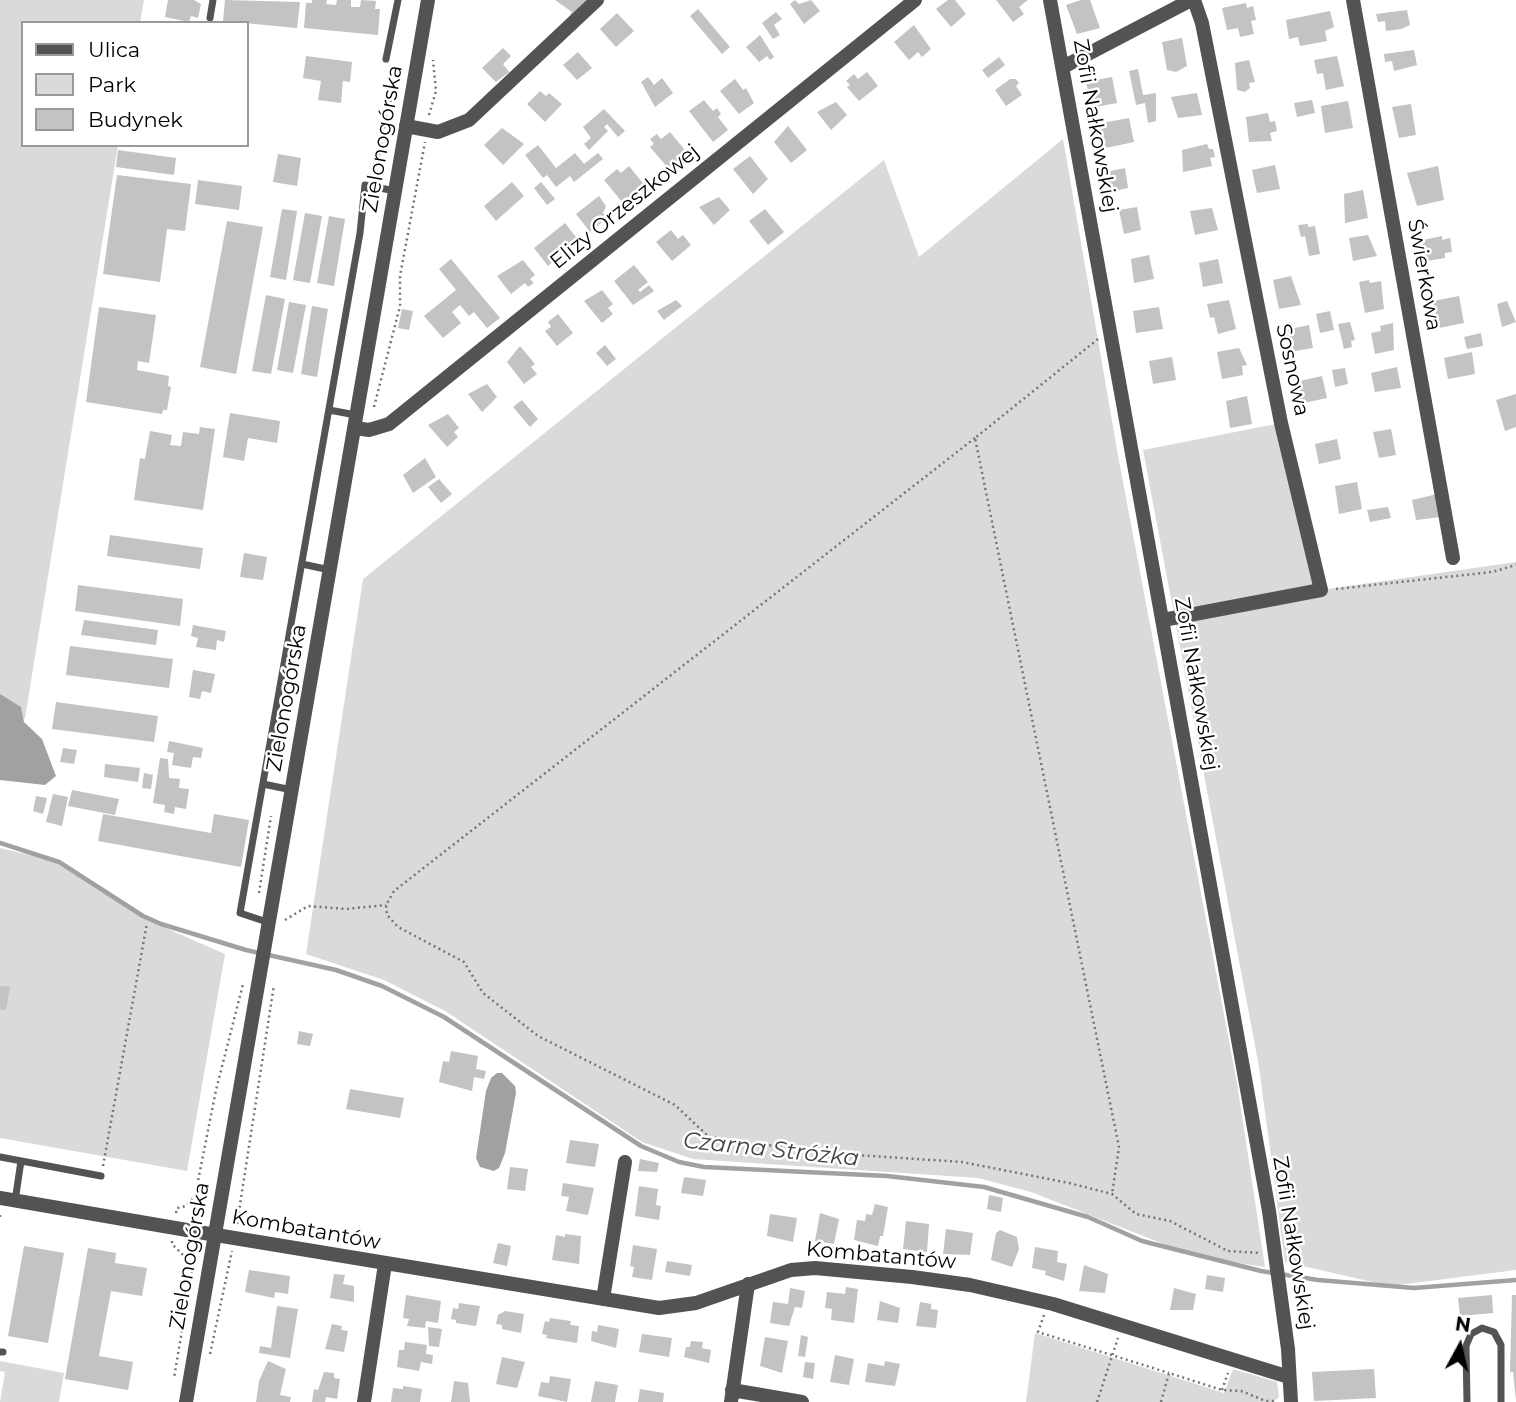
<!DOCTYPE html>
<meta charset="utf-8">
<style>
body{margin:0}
#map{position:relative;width:1516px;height:1402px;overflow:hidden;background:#fff;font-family:Montserrat,sans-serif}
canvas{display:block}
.legend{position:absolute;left:21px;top:21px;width:228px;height:126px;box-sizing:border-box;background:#fff;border:2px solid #999;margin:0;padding:9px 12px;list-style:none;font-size:21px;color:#000}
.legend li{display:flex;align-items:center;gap:14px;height:35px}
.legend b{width:35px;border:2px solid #999}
.north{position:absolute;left:1425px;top:1311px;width:70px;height:70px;-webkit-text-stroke:5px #fff;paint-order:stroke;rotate:8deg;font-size:19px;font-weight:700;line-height:28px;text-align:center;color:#000}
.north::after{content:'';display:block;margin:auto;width:24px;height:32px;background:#000;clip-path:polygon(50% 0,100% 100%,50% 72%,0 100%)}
</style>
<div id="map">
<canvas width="1516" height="1402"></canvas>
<ul class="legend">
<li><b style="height:9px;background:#535353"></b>Ulica</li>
<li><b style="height:19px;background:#dadada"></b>Park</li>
<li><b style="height:19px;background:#c3c3c3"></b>Budynek</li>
</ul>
<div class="north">N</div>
</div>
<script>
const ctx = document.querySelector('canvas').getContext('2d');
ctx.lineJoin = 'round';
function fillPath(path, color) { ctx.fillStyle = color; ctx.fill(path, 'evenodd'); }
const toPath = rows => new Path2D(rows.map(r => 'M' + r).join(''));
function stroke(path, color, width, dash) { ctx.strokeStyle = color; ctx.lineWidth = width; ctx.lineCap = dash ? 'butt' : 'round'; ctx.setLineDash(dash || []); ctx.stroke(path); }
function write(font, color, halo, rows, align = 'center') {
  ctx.font = font + ' Montserrat,sans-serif'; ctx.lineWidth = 5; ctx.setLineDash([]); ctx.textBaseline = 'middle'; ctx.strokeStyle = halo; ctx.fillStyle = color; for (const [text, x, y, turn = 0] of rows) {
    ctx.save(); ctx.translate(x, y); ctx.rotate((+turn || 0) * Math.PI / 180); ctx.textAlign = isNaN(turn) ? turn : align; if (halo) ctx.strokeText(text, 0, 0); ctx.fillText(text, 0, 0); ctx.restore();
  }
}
const green = toPath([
 [0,0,144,0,140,23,23,23,23,145,118,145,25,718,0,723],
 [1063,139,1119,461,1237,1083,1265,1267,1197,1257,1031,1192,978,1178,693,1159,642,1142,445,1011,384,980,306,954,363,579,884,160,919,257],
 [1281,423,1321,590,1516,562,1516,1270,1390,1286,1285,1262,1259,1067,1143,450],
 [0,848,51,860,145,919,225,954,187,1171,0,1138],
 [1035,1333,1224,1393,1233,1369,1277,1382,1279,1397,1274,1402,1026,1402],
 [0,1361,64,1373,59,1402,0,1402,5,1372,0,1371]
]);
const water = toPath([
 [0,694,21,707,24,722,42,739,56,776,45,785,0,780],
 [497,1073,502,1073,515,1086,516,1093,505,1153,499,1168,494,1171,480,1167,476,1158,486,1091,491,1078]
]);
const stream = toPath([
 [0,843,59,862,143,916,161,924,246,950,336,970,382,986,444,1017,641,1146,679,1162,704,1167,887,1176,984,1187,1088,1217,1142,1241,1261,1271,1318,1280,1414,1288,1516,1280]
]);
const building = toPath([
 [168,0,194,0,201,4,198,18,191,16,189,22,165,17],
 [225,0,300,2,297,28,223,21],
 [312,0,327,0,326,4,336,5,337,0,351,0,351,7,360,7,361,0,376,1,375,9,380,9,378,35,304,28,306,3,312,3],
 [555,0,588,0,569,17,572,12],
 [795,0,799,4,811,0,820,11,804,24,790,4],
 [948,0,955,0,966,14,951,27,936,9],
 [996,0,1028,0,1019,7,1024,14,1013,22],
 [1081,0,1090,0,1100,28,1077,34,1066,5],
 [1246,3,1247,8,1253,6,1256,20,1251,21,1254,34,1240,37,1238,28,1227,30,1222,8],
 [698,9,730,47,722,54,690,16],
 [1407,10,1410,25,1401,29,1386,31,1385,21,1378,22,1376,14],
 [1330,11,1334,27,1325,31,1327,41,1300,46,1298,37,1289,39,1286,20],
 [776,12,782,19,774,25,780,35,773,39,762,23],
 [617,13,634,31,616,47,600,29],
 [914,25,931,49,922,57,918,52,909,60,894,42],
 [760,35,774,57,770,60,767,56,759,62,746,47],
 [1182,38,1187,66,1176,72,1167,70,1162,42],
 [503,48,511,56,503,64,509,72,496,82,482,68],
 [1414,50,1417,65,1394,71,1392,61,1385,62,1384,54],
 [578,52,592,68,577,80,563,65],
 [306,56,352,62,350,82,343,81,341,103,318,100,321,81,303,78],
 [1337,56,1344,86,1326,90,1323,73,1317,74,1314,60],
 [999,57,1005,65,988,78,982,70],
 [1249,60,1255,82,1249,83,1250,88,1245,92,1237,90,1235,63],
 [1138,69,1143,95,1156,93,1156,121,1148,123,1145,103,1136,105,1129,71],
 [867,72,878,86,859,101,847,87,850,85,846,81,854,74,858,79],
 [648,77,654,85,662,78,673,93,655,107,641,82],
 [1112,77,1117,103,1095,107,1085,82],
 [735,79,743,90,746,88,754,103,739,114,720,91],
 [1010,79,1016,79,1019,83,1016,86,1022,95,1006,106,995,90],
 [540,91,546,96,549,93,562,104,545,122,527,104],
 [1197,93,1202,115,1178,118,1171,97],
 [704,100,713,111,717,108,721,114,718,117,728,130,713,142,689,111],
 [1312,100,1315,113,1297,117,1294,103],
 [1348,101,1353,128,1325,133,1321,106],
 [836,102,847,115,831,130,817,112],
 [1411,104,1416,135,1399,138,1392,107],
 [604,109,625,131,618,137,607,124,604,127,608,131,589,150,584,144,591,138,583,127],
 [1268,113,1270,122,1275,121,1277,131,1270,133,1272,141,1249,142,1246,117],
 [1129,118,1134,142,1101,149,1096,124],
 [788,126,807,150,791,163,774,142],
 [502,128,524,144,503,165,484,145],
 [670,132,689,155,668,168,650,147,654,144,650,139,657,134,661,139],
 [1207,144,1209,149,1213,149,1215,157,1210,158,1212,166,1183,172,1182,150],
 [538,145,556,168,575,153,584,164,598,153,603,159,574,182,570,176,556,187,547,175,543,178,525,155],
 [118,150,176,158,174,175,116,167],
 [278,154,301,158,297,186,273,182],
 [750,156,768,179,753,194,733,169],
 [1275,165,1280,189,1257,193,1252,170],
 [629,166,646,187,622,202,604,180,617,169,621,173],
 [1438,166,1444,200,1417,206,1407,173],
 [1125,168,1128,188,1109,192,1105,172],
 [117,175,191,184,185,231,167,229,160,282,103,274],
 [198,180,242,186,239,210,195,204],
 [512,182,524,196,496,221,484,206],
 [541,182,555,199,547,205,534,188],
 [1363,190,1368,218,1345,223,1344,194],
 [599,196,606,206,603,213,607,218,590,232,576,214],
 [719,197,730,210,714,225,699,207],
 [1137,207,1141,230,1124,234,1119,210],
 [1212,208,1218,230,1195,235,1190,211],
 [282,209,297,211,286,280,270,277],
 [765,209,784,232,768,245,749,221],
 [305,213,322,216,310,283,293,280],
 [329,216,345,219,334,286,317,283],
 [227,221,263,227,236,374,200,367],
 [565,223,579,241,548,266,534,248],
 [1308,224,1308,227,1315,226,1320,254,1309,256,1305,236,1301,237,1298,225],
 [671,230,678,239,683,235,691,245,672,261,656,242],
 [1368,235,1377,256,1353,261,1349,238],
 [1442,236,1442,240,1450,238,1452,252,1445,253,1445,258,1427,261,1422,252,1423,240],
 [1149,255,1154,279,1134,283,1131,259],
 [451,259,500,318,487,328,474,312,469,316,460,305,452,312,461,323,443,338,424,316,456,290,439,269],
 [1218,259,1223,283,1203,287,1199,263],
 [523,260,535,275,530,279,534,283,528,287,525,283,511,294,497,276],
 [634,265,648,282,638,290,640,292,649,285,654,291,633,305,614,281],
 [1291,276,1301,305,1279,309,1273,280],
 [1369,280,1370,283,1381,281,1384,309,1365,313,1359,282],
 [602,290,613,304,608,308,613,314,602,323,584,301],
 [266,295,285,299,271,374,252,371],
 [1459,296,1464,323,1439,328,1433,301],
 [676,300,682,306,664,320,657,311],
 [1229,300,1236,329,1218,334,1214,317,1210,318,1207,304],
 [1507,301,1516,322,1502,327,1497,304],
 [289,302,306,305,293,373,277,370],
 [312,306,328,309,317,377,301,374],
 [99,307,156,315,149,363,138,361,137,370,169,376,168,386,171,387,167,410,163,410,162,414,86,402],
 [1159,307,1163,329,1136,333,1133,311],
 [402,309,413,311,409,330,398,328],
 [1330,311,1334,330,1320,333,1316,314],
 [558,314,573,333,557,346,545,331,551,327,548,322],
 [1350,322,1355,340,1351,341,1352,347,1344,349,1338,324],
 [1393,323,1394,350,1375,354,1371,333,1381,331,1380,326],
 [1309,325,1313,348,1289,352,1285,330],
 [1481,333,1483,346,1467,349,1464,337],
 [605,345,616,359,607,366,596,353],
 [520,346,535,364,531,367,537,374,524,384,507,362],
 [1239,348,1247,365,1242,366,1243,375,1222,379,1217,352],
 [1472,352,1475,374,1448,379,1444,358],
 [1172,357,1176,380,1153,384,1149,361],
 [1397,367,1401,388,1375,392,1371,373],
 [1345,368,1348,384,1335,387,1332,370],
 [1322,376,1327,398,1299,404,1295,382],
 [487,384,497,397,482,412,468,394],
 [1516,394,1516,427,1505,431,1496,400],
 [1247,396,1252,424,1230,428,1226,401],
 [522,400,538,419,530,427,513,407],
 [230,413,280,421,277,443,248,438,244,461,223,457],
 [448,414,459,428,454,432,458,437,447,447,428,425],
 [200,427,215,429,203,510,134,500,140,458,145,459,150,431,172,435,170,445,181,446,183,432,199,434],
 [1391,429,1396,455,1379,458,1373,432],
 [1337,439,1341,459,1319,464,1315,444],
 [425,458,436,477,413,493,403,475],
 [439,479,452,494,441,503,428,487],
 [1357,482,1362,509,1339,514,1335,486],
 [1446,492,1450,516,1416,520,1412,500],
 [1388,507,1391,518,1370,522,1367,510],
 [110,535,203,548,200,569,107,556],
 [244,553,267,557,263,580,240,577],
 [78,585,183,599,180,626,75,611],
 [84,620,158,630,156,645,81,635],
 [193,625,226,631,224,642,217,640,216,650,196,647,198,638,191,636],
 [70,646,173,659,169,688,66,675],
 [193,670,215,674,211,693,202,691,200,699,189,697],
 [56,702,158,716,154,742,52,729],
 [169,741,203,748,201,758,193,757,191,768,172,765,174,753,167,752],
 [63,748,77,750,74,764,60,762],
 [160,758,168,759,169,778,180,779,179,788,189,789,186,809,175,807,174,814,164,812,165,805,153,803],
 [105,764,140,768,138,782,104,777],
 [144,773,153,775,151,789,142,788],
 [72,790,119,799,115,815,68,806],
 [53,794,68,797,62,826,46,822],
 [36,796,47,798,43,814,33,811],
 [103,814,211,833,214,814,249,820,241,867,98,841],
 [0,986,10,987,6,1010,0,1009],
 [299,1031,313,1034,310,1046,297,1044],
 [451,1051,478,1056,476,1069,486,1071,484,1079,474,1077,472,1091,439,1082,443,1061,449,1062],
 [350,1089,404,1098,400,1118,346,1109],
 [570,1140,599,1144,595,1167,566,1163],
 [640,1159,659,1163,657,1172,638,1171],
 [510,1167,528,1169,525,1191,507,1189],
 [684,1177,706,1180,703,1196,681,1193],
 [563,1183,594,1188,588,1215,566,1211,569,1197,561,1196],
 [639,1186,658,1189,656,1205,661,1206,659,1220,635,1216],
 [989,1195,1003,1198,1001,1212,987,1209],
 [875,1204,888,1207,883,1236,880,1236,878,1246,854,1240,857,1220,865,1221,866,1214,872,1215],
 [820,1213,839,1219,834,1244,815,1241],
 [770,1214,797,1218,793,1242,767,1236],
 [906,1221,929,1224,927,1252,903,1249],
 [946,1229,973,1233,970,1255,943,1254],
 [1000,1230,1017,1237,1019,1249,1012,1267,991,1260,996,1233],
 [565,1234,581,1236,579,1264,552,1260,556,1235,565,1237],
 [498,1243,511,1246,507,1266,493,1263],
 [633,1245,657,1249,652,1280,632,1277,634,1267,630,1266],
 [24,1246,64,1253,48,1343,8,1336],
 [1035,1247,1058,1251,1057,1262,1067,1264,1064,1281,1045,1275,1046,1271,1032,1268],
 [88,1248,116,1253,115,1263,147,1268,142,1296,111,1291,99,1356,133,1362,128,1390,65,1379],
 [667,1261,692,1265,690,1276,665,1272],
 [1084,1265,1108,1274,1105,1293,1079,1291],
 [249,1270,290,1276,288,1294,275,1292,274,1298,245,1292],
 [334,1274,345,1275,343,1284,354,1286,354,1302,330,1298],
 [1207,1275,1225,1278,1223,1292,1205,1289],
 [846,1287,858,1289,854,1323,831,1320,832,1309,825,1308,827,1292,845,1294],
 [790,1288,805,1291,802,1308,795,1307,789,1326,770,1323,773,1302,788,1304],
 [1174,1288,1196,1294,1193,1310,1170,1310],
 [406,1295,441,1301,438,1323,426,1321,425,1328,407,1326,409,1319,403,1318],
 [1492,1295,1493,1313,1460,1316,1458,1298],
 [1512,1295,1516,1295,1516,1401,1513,1372,1510,1372],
 [880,1301,900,1308,898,1323,877,1320],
 [920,1302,931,1304,931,1309,938,1310,936,1328,916,1326],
 [459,1303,480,1306,476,1326,456,1323,456,1320,451,1319,453,1308,458,1309],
 [277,1306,298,1309,290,1358,259,1353,260,1346,271,1348],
 [505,1311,524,1314,521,1333,502,1329,502,1325,496,1324,498,1315],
 [550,1318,571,1321,570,1325,579,1326,577,1343,546,1338,547,1335,542,1334,545,1321,549,1322],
 [332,1324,342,1326,341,1330,348,1331,344,1352,325,1349],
 [598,1325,619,1329,616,1348,591,1341,592,1331,597,1332],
 [428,1327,442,1329,439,1347,429,1346],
 [642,1334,672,1338,669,1357,639,1352],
 [801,1335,808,1337,805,1357,798,1356],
 [765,1337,788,1341,782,1373,760,1366],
 [691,1341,703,1342,702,1348,711,1350,709,1363,684,1357,686,1347,690,1347],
 [405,1342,427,1345,426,1354,433,1355,432,1364,421,1362,419,1371,397,1367,399,1350,404,1350],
 [835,1355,854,1359,849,1385,830,1382],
 [502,1357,525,1362,517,1388,496,1384],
 [268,1361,286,1369,280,1395,291,1397,290,1402,256,1402,259,1381],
 [885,1361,900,1364,895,1386,865,1382,868,1363,884,1366],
 [805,1362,815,1363,813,1379,803,1377],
 [1374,1369,1376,1398,1314,1401,1312,1372],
 [324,1372,334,1373,334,1378,340,1379,337,1399,326,1397,325,1402,312,1402,314,1389,318,1390],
 [550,1376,571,1379,567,1402,538,1396,541,1382,549,1383],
 [454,1381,468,1383,470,1402,451,1402],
 [595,1381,618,1385,615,1402,591,1402],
 [403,1386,422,1389,420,1402,391,1402,393,1388,403,1389],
 [640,1389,664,1393,663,1402,638,1402]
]);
const path = toPath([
 [429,115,436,91,433,60],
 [375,177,387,113,400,71],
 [1098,339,975,438,1119,1147,1112,1194],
 [374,407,400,306,400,276,425,142],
 [975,438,394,891,386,905,387,915,398,927,464,962,483,993,538,1036,675,1105,709,1137,826,1153,962,1162,1069,1183,1112,1194,1136,1214,1170,1221,1228,1251,1261,1253],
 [1336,589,1492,572,1516,565],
 [259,893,271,816],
 [285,920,308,906,346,909,386,905],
 [103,1166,147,923],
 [176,1213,177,1208,186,1206,195,1196,216,1090,243,984],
 [0,1217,0,1215],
 [237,1224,274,985],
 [172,1241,172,1244,193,1265,174,1378],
 [1044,1315,1038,1332,1169,1373],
 [210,1354,232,1251],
 [1222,1390,1228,1373],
 [1097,1402,1118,1338],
 [1161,1402,1169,1373,1222,1390,1241,1391,1266,1401,1277,1401]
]);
const service = toPath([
 [210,18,213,0],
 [386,59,398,0],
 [329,410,356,415],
 [302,564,330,570],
 [263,784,292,790],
 [270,923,240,913,360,233,365,185,395,191],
 [0,1157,101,1176],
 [15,1201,21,1161],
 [0,1352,3,1352],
 [1467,1402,1466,1346,1471,1334,1482,1328,1494,1332,1501,1345,1501,1402]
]);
const minor = toPath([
 [1050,0,1269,1211,1288,1349,1291,1402],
 [1353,0,1453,558],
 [1063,67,1191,0],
 [406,126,438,132,469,120,597,0],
 [355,428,369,430,389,424,915,0],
 [1163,620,1321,590,1281,423,1202,23,1194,0],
 [216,1235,659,1308,696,1303,791,1270,815,1268,912,1277,970,1285,1053,1304,1289,1377],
 [603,1299,625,1162],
 [732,1390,802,1402],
 [364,1402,385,1264],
 [731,1402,748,1284]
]);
const tertiary = toPath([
 [0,1198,216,1235],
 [186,1402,428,0]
]);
const streetNames = [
 ["Zofii Nałkowskiej",1095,126,80],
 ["Zielonogórska",383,139,-80],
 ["Elizy Orzeszkowej",625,207,-39],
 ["Świerkowa",1424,275,80],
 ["Sosnowa",1292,370,78],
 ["Zofii Nałkowskiej",1196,684,80],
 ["Zielonogórska",287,698,-80],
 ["Kombatantów",306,1230,10],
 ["Zofii Nałkowskiej",1293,1243,81],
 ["Zielonogórska",190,1256,-80],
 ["Kombatantów",881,1256,5]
];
const waterNames = [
 ["Czarna Stróżka",771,1150,6]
];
fillPath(green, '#dadada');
fillPath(water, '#a1a1a1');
stroke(stream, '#a1a1a1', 4.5);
fillPath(building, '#c3c3c3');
stroke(path, '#757575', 2.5, [2, 3.5]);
stroke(service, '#535353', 7);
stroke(minor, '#535353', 14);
stroke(tertiary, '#535353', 14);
write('21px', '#000', '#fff', streetNames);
write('italic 23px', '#424242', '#fff', waterNames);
</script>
